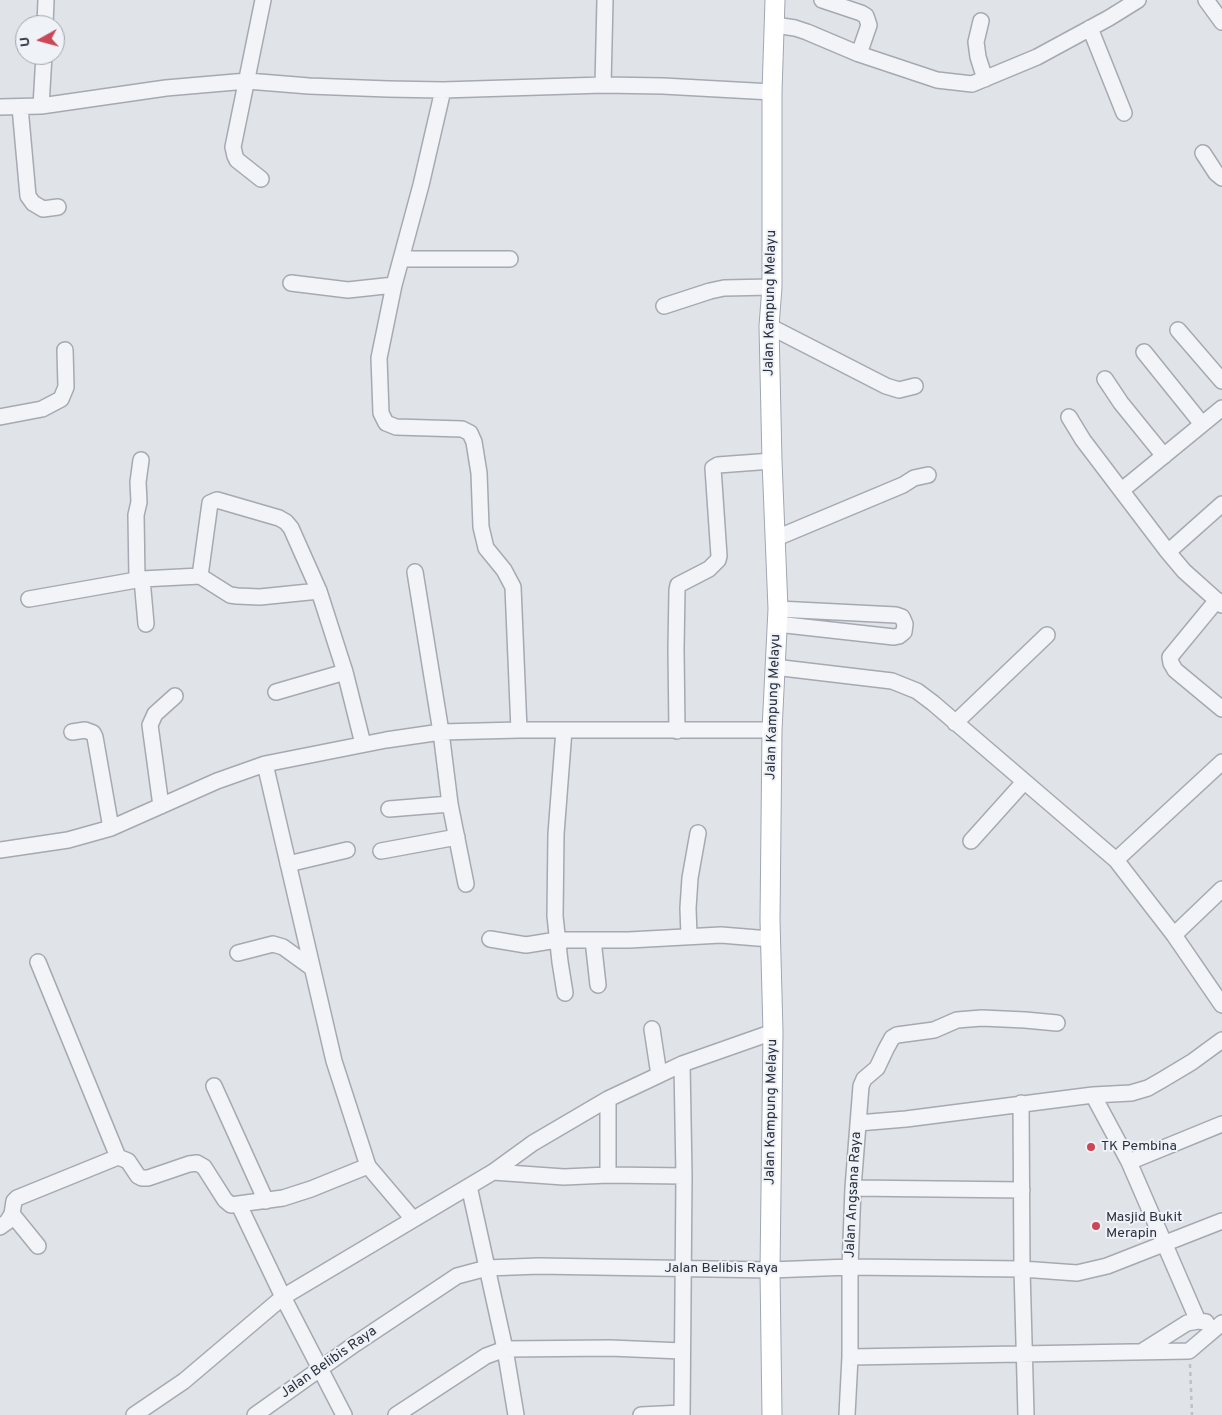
<!DOCTYPE html>
<style>
body{margin:0}
#map{position:relative;width:1222px;height:1415px;overflow:hidden;background:#e0e3e8;font-family:Overpass,sans-serif}
canvas{display:block}
.north{position:absolute;left:15px;top:15px;width:50px;height:50px;box-sizing:border-box;background:#eff2f6;border:1px solid #a0a4ad;border-radius:50%;rotate:263deg;font-size:14px;font-weight:700;line-height:20px;text-align:center;color:#29303f}
.north::after{content:'';display:block;margin:auto;width:18px;height:22px;background:#cb4757;clip-path:polygon(50% 0,100% 100%,50% 72%,0 100%)}
</style>
<div id="map">
<canvas width="1222" height="1415"></canvas>
<div class="north">U</div>
</div>
<script>
const ctx = document.querySelector('canvas').getContext('2d');
ctx.lineJoin = 'round';
const toPath = rows => new Path2D(rows.map(r => 'M' + r).join(''));
function stroke(path, color, width, dash) { ctx.strokeStyle = color; ctx.lineWidth = width; ctx.lineCap = dash ? 'butt' : 'round'; ctx.setLineDash(dash || []); ctx.stroke(path); }
function write(font, color, halo, rows, align = 'center') {
  ctx.font = font + ' Overpass,sans-serif'; ctx.lineWidth = 4; ctx.setLineDash([]); ctx.textBaseline = 'middle'; ctx.strokeStyle = halo; ctx.fillStyle = color; for (const [text, x, y, turn = 0] of rows) {
    ctx.save(); ctx.translate(x, y); ctx.rotate((+turn || 0) * Math.PI / 180); ctx.textAlign = isNaN(turn) ? turn : align; if (halo) ctx.strokeText(text, 0, 0); ctx.fillText(text, 0, 0); ctx.restore();
  }
}
const path = toPath([
 [1190,1364,1192,1415]
]);
const minor = toPath([
 [822,0,861,13,866,16,869,25,859,54],
 [1206,0,1222,22],
 [981,21,976,42,978,57,985,79],
 [45,25,46,0],
 [775,25,795,28,807,32,859,54,937,80,972,84,1037,57,1109,18,1138,0],
 [1090,28,1124,113],
 [603,85,605,0],
 [443,90,421,185,394,285,379,358,381,413,386,423,396,427,462,429,470,433,474,442,479,473,481,527,486,548,504,570,513,587,519,730],
 [41,106,44,55],
 [0,107,41,106,166,88,247,81,309,86,388,89,443,90,603,85,663,86,772,92],
 [20,107,28,196,33,203,43,209,58,207],
 [1203,153,1216,173,1222,178],
 [261,179,237,160,235,156,233,147,263,0],
 [401,259,510,259],
 [291,283,348,290,394,285],
 [664,306,710,291,724,288,772,287],
 [769,326,886,386,899,390,915,386],
 [1178,330,1222,381],
 [1144,352,1202,424],
 [1105,379,1121,403,1164,456],
 [0,417,42,409,61,399,66,387,65,350],
 [1069,417,1083,440,1168,552],
 [1122,490,1222,408],
 [1222,504,1168,552,1184,571,1222,605],
 [774,539,903,485,914,478,928,475],
 [415,572,441,732,450,804,466,884],
 [142,579,146,624],
 [137,580,136,515,139,502,138,482,141,460],
 [319,591,260,597,237,596,230,595,200,576,210,503,217,500,279,518,286,522,291,528,319,591,345,672,363,744],
 [29,599,142,579,200,576],
 [1217,600,1170,657,1171,663,1175,670,1222,709],
 [777,624,894,637,899,636,904,632,905,624,902,617,896,615,778,609],
 [774,667,892,681,917,691,933,703,1116,860,1174,935,1222,1005],
 [276,692,345,672],
 [955,723,1047,635],
 [564,730,556,834,555,916,560,962,565,993],
 [677,731,676,649,677,590,678,585,709,569,718,560,719,556,713,468,718,465,772,461],
 [72,732,85,730,93,733,95,737,111,828],
 [265,764,334,1061,368,1166,413,1219],
 [161,806,150,725,155,714,175,696],
 [389,809,450,804],
 [971,841,1024,782],
 [0,850,68,840,111,828,217,781,265,764,386,740,441,732,519,730,772,730],
 [381,851,457,837],
 [1116,860,1222,762],
 [288,864,347,850],
 [1174,935,1222,889],
 [689,936,688,908,690,878,698,833],
 [490,939,526,945,557,940,629,940,721,935,770,939],
 [593,940,598,985],
 [238,953,273,944,283,947,312,968],
 [38,962,118,1157],
 [652,1029,659,1075],
 [214,1086,266,1201],
 [1093,1095,1129,1162,1198,1321],
 [1021,1103,1022,1269,1026,1415],
 [858,1123,906,1119,1093,1095,1131,1093,1148,1088,1162,1080,1192,1062,1222,1040],
 [1129,1162,1222,1124],
 [493,1172,564,1177,608,1175,684,1176],
 [608,1175,608,1099],
 [469,1186,505,1349,516,1415],
 [853,1188,1022,1190],
 [239,1205,283,1297,344,1415],
 [12,1214,38,1246],
 [0,1227,7,1222,12,1214,14,1201,17,1198,118,1157,128,1161,138,1176,142,1178,148,1178,189,1164,197,1163,204,1167,225,1200,231,1205,283,1198,311,1189,368,1166],
 [1141,1352,1187,1323,1198,1321,1206,1322],
 [850,1357,1189,1351,1222,1323],
 [134,1415,184,1381,283,1297,493,1172,533,1143,608,1099,659,1075,682,1064,773,1032],
 [255,1415,355,1344,457,1276,487,1268,539,1266,770,1270,850,1267,1022,1269,1077,1273,1107,1266,1222,1221],
 [396,1415,486,1356,505,1349,610,1348,682,1351],
 [641,1415,682,1413],
 [682,1415,684,1176,682,1064],
 [847,1415,850,1357,850,1267,853,1188,861,1086,864,1079,877,1068,886,1049,892,1038,897,1035,934,1030,957,1020,982,1018,1025,1020,1057,1023]
]);
const major = toPath([
 [772,1415,770,1270,773,1032,770,920,772,730,778,609,772,461,769,326,772,287,772,92,775,0]
]);
const markers = [
 [1091,1147,5,"#cb4757"],
 [1096,1226,5,"#cb4757"]
];
const streetNames = [
 ["Jalan Kampung Melayu",771,303,-89],
 ["Jalan Kampung Melayu",774,707,-88],
 ["Jalan Kampung Melayu",772,1112,-89],
 ["Jalan Angsana Raya",854,1195,-87],
 ["Jalan Belibis Raya",721,1269],
 ["Jalan Belibis Raya",329,1363,-35]
];
const poiNames = [
 ["TK Pembina",1101,1147],
 ["Masjid Bukit",1106,1218],
 ["Merapin",1106,1234]
];
stroke(minor, '#a5aab2', 18);
stroke(major, '#9fa7b4', 21);
stroke(path, '#bec1c7', 2.5, [4, 4]);
stroke(minor, '#f2f4f7', 15);
stroke(major, '#fff', 19);
for (const [x, y, r, color] of markers) { const dot = new Path2D(); dot.arc(x, y, r, 0, 2 * Math.PI); ctx.fillStyle = color; ctx.fill(dot); stroke(dot, '#eff2f6', 2); }
write('14px', '#29303f', '#eff2f6', streetNames);
write('14px', '#29303f', '#eff2f6', poiNames, 'left');
</script>
